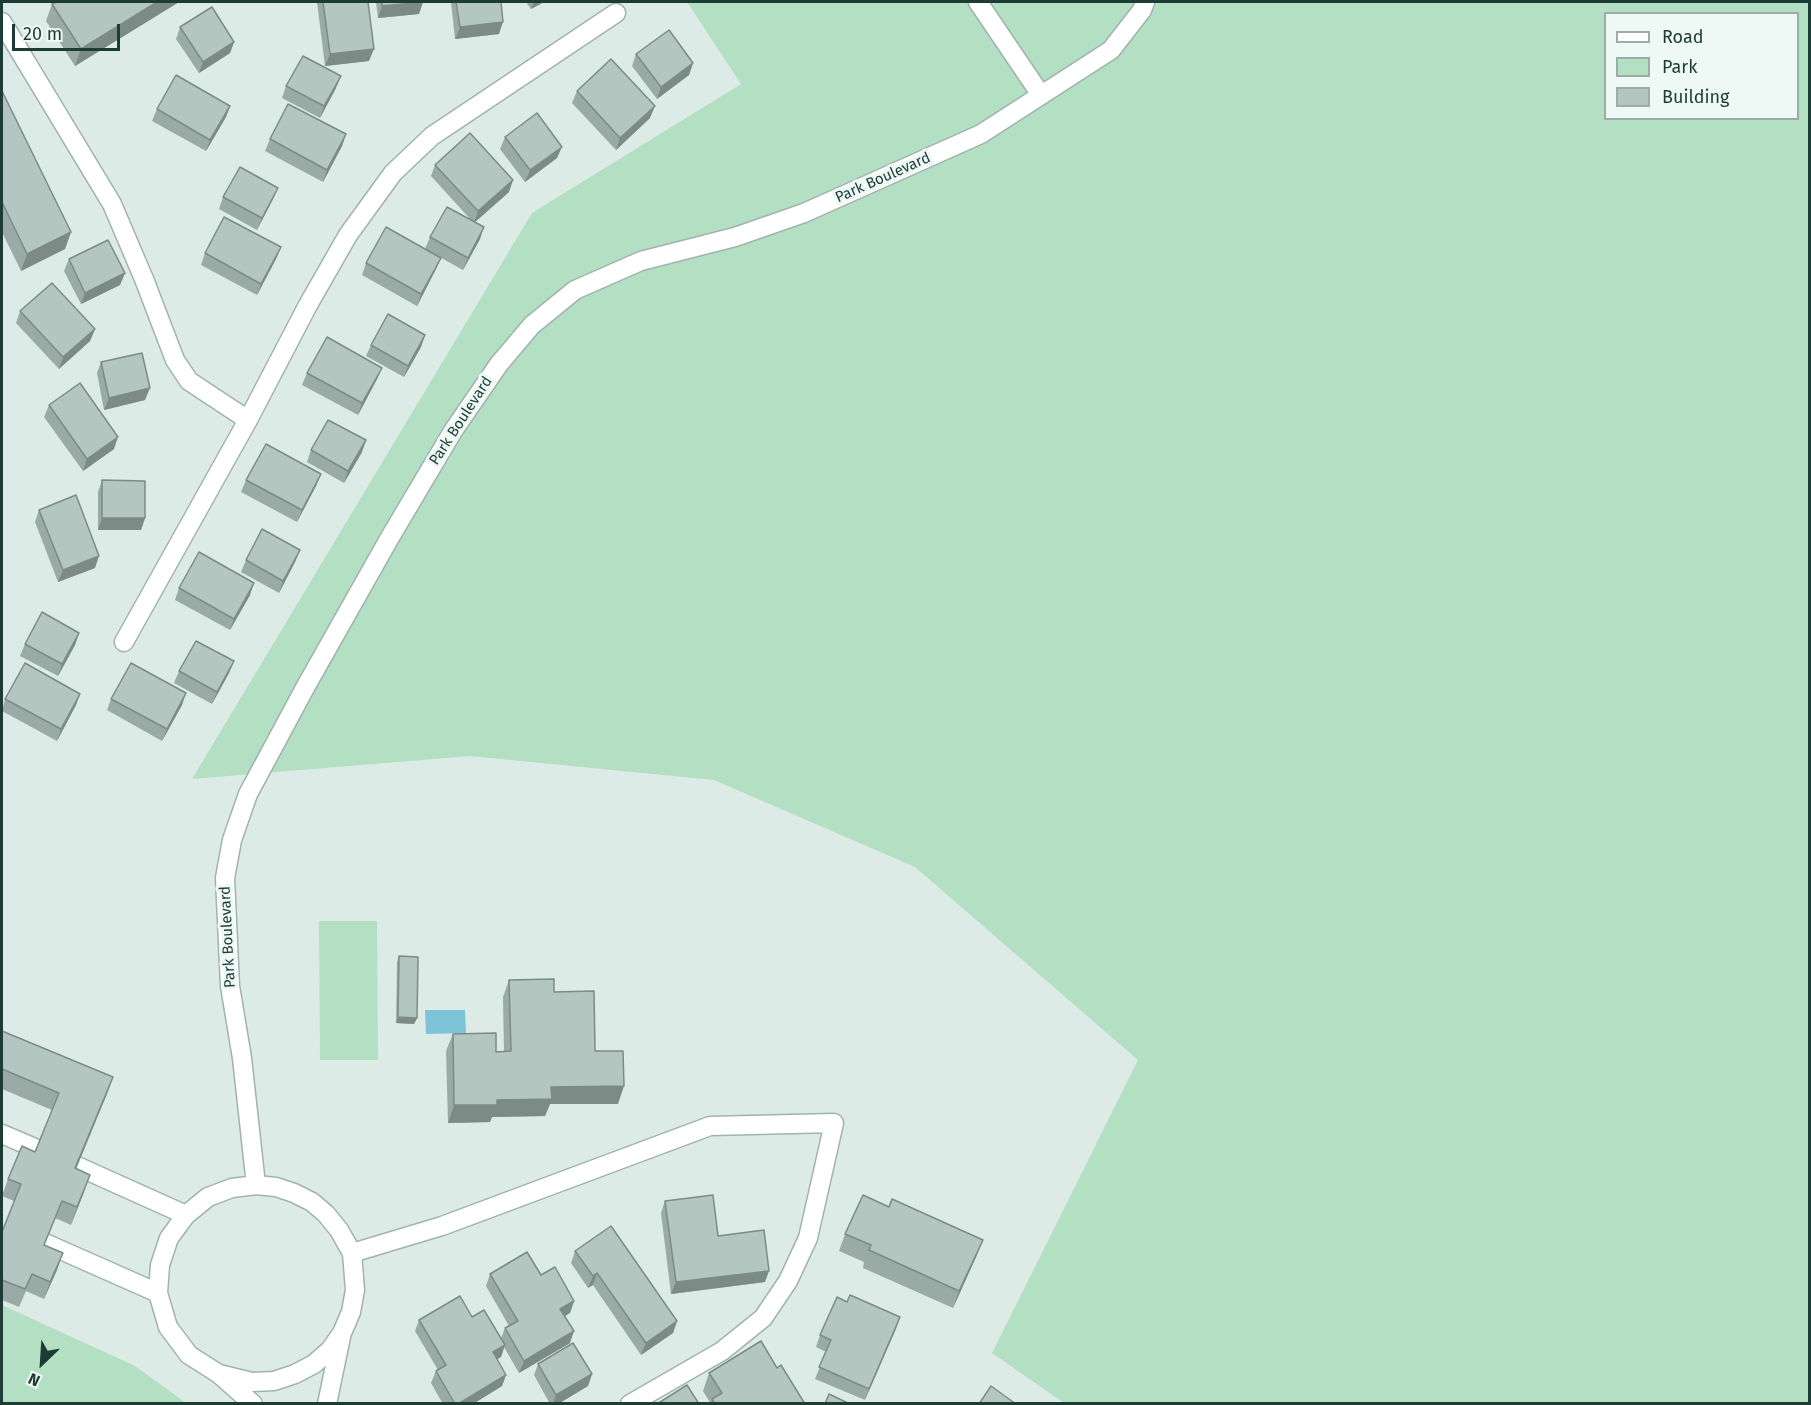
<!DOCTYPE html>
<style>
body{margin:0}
#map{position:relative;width:1811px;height:1405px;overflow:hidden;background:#ddebe6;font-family:"Fira Sans",sans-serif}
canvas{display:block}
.frame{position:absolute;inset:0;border:3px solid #1d3c36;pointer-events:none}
.legend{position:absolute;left:1604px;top:12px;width:195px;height:108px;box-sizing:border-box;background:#eef8f4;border:2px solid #9aada8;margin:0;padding:8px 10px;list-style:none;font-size:18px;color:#1d3c36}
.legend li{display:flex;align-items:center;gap:12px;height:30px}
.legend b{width:30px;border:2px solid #9aada8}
.north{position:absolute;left:12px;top:1333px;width:60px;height:60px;-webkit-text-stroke:4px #eef8f4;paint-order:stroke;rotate:205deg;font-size:16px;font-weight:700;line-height:24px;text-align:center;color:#1d3c36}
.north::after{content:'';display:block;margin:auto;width:21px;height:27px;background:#1d3c36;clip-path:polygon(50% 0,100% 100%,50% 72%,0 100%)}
.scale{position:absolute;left:12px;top:24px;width:108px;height:27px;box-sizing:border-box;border:3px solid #1d3c36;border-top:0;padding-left:8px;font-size:18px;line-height:21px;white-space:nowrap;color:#1d3c36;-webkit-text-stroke:4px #eef8f4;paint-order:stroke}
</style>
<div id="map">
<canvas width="1811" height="1405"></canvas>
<div class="frame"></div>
<ul class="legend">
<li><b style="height:8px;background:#fff"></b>Road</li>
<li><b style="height:16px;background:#b3dfc3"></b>Park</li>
<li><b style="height:16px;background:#b3c6bf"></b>Building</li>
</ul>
<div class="north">N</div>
<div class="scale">20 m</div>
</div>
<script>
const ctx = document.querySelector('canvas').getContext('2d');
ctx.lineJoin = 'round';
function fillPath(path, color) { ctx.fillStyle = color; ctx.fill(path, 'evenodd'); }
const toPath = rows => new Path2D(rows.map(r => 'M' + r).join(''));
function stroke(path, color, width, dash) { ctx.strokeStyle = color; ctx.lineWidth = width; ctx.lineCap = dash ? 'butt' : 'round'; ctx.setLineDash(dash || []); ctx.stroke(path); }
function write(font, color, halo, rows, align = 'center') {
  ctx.font = font + ' "Fira Sans",sans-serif'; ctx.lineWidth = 6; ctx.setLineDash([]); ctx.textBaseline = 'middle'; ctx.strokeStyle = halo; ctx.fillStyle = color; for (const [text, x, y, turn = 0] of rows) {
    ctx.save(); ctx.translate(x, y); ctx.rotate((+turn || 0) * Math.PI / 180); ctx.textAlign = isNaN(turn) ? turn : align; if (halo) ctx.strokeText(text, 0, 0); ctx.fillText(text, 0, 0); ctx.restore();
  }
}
const green = toPath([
 [687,2,1809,2,1809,1403,1064,1403,992,1353,1138,1060,915,867,714,780,470,756,192,779,532,213,741,84],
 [1606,14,1798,14,1798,118,1606,118],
 [319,921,377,921,378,1060,320,1060],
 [2,1305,135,1366,186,1403,2,1403]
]);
const water = toPath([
 [425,1010,465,1010,466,1033,426,1034]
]);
const minor = toPath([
 [978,2,1041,95],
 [2,22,112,204,144,279,175,360,189,381,248,420],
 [124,642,248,420,308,305,348,235,393,173,432,136,616,13],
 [2,1134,37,1149],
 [77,1166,186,1215],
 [256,1185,242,1058,230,986,225,878,232,840,248,794,306,686,389,539,453,431,499,364,532,325,575,290,641,261,735,237,804,213,981,134,1111,50,1142,10,1145,2],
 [45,1243,158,1293],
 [352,1253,442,1226,710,1126,834,1123,808,1238,788,1281,763,1318,722,1351,630,1404],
 [219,1374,252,1382,274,1381,295,1374,314,1364,330,1350,342,1333,351,1312,355,1290,352,1253,339,1230,326,1214,312,1202,294,1193,276,1187,256,1185,232,1188,208,1197,186,1215,169,1238,160,1265,158,1293,168,1327,189,1355,219,1374,253,1404],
 [327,1404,341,1337]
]);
const wall = toPath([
 [56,2,179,2,75,66,46,21,52,4],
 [317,2,368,2,369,61,325,66],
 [376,2,423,2,419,14,378,18],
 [451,2,501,2,499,34,455,39],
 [526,2,544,2,531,9],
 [180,27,234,42,230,53,199,73,176,39],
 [636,54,693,63,689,75,657,99,632,66],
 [286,86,336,88,320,118,282,98],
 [2,91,71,232,65,249,21,271,2,232],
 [577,91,650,118,616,150,572,103],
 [230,106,226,117,206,151,152,121,157,109],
 [346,134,342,146,323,182,265,151,270,139],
 [505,137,557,158,525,182,500,149],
 [435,165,509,192,475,222,480,239,463,270,425,249,430,237,471,220,431,176],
 [278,188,273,199,257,230,219,209,223,197],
 [281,247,276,259,257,295,201,265,205,253],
 [441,258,436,269,417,306,362,275,366,263],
 [69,259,125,273,120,285,81,304,64,271],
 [20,311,95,329,90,341,59,369,16,323],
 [425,335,421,347,404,377,366,356,371,345],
 [101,362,145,400,104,410,97,373],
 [382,368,377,379,358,415,302,385,307,373],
 [49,405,114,449,83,471,44,417],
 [311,450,362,452,344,483,307,462],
 [321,474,316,486,297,522,241,492,246,480],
 [102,480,145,518,141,530,98,530,98,492],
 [39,510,95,568,58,582,35,522],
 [300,550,295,562,279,593,241,572,246,560],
 [179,588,250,595,230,630,175,600],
 [79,633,75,645,58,676,20,656,25,644],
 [234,661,229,673,212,704,174,683,179,671],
 [5,699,76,705,57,741,2,711],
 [111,699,182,705,162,741,107,710],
 [399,956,417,1018,414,1024,396,1023,397,962],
 [509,980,554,992,595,1051,618,1104,550,1104,545,1116,492,1117,490,1122,448,1123,446,1051,453,1034,496,1052,504,1052,503,997],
 [2,1031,113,1077,76,1169,84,1192,71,1225,55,1218,44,1245,57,1270,44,1299,26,1291,19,1307,2,1300,2,1232,14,1201,2,1196,8,1179,35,1152,52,1110,2,1089],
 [665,1201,718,1236,765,1282,671,1294,661,1213],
 [889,1207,983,1240,976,1257,953,1308,863,1268,864,1262,839,1251,845,1234],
 [575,1251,677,1321,673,1333,641,1355,593,1285,588,1288,571,1263],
 [490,1274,541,1275,574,1301,570,1313,565,1316,570,1343,519,1373,504,1347,501,1357,497,1359,506,1375,502,1386,473,1404,443,1404,431,1383,436,1371,438,1370,415,1331,419,1320,472,1317,501,1338,505,1328,509,1326,486,1286],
 [847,1302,900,1317,865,1400,815,1379,826,1352,816,1347,820,1335],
 [538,1364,592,1374,588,1386,558,1404,550,1404,534,1375],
 [777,1368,805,1404,711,1404,703,1391,709,1373]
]);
const shadedWall = toPath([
 [157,2,179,2,75,66,81,49],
 [423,2,419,14,378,18,382,6],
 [534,2,544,2,531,9],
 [503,22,499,34,455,39,460,27],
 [234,42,230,53,199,73,203,62],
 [374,49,369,61,325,66,330,54],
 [693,63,689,75,657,99,661,87],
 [341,76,336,88,320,118,324,106],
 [230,106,226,117,206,151,210,140],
 [655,106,650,118,616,150,620,138],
 [346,134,342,146,323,182,327,170],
 [562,147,557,158,525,182,530,170],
 [513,180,509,192,474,223,478,211],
 [278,188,273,199,257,230,262,218],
 [484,227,480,239,463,270,468,258],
 [71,232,65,249,21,271,27,254],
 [281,247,276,259,257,295,261,284],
 [441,258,436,269,417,306,421,294],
 [125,273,120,285,81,304,85,293],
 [95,329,90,341,59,369,63,357],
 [425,335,421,347,404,377,408,366],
 [382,368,377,379,358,415,362,403],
 [150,388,145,400,104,410,109,398],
 [118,437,114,449,83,471,87,459],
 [366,440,362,452,344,483,348,471],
 [321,474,316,486,297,522,302,510],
 [102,518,145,518,141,530,98,530],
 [300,550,295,562,279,593,283,581],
 [99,556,95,568,58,582,63,570],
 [254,583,250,595,230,630,234,619],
 [79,633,75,645,58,676,62,664],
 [234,661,229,673,212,704,217,692],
 [186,693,182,705,162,741,167,729],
 [80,694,76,705,57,741,61,729],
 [398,1017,417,1018,414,1024,396,1023],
 [113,1077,107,1094,69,1186,75,1168],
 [624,1086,618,1104,550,1104,545,1116,492,1117,490,1122,448,1123,454,1105,497,1100,551,1087],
 [90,1175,84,1192,71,1225,77,1207],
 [983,1240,976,1257,953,1308,959,1291],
 [63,1253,57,1270,44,1299,50,1282],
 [769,1271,765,1282,671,1294,676,1282],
 [597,1273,593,1285,588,1288,593,1276],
 [574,1301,570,1313,556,1321,560,1309],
 [900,1317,896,1329,865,1400,869,1389],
 [677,1321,673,1333,641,1355,646,1343],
 [574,1331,570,1343,519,1373,524,1361],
 [505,1345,501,1357,489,1364,493,1352],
 [592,1374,588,1386,558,1404,553,1404,556,1395],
 [506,1375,502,1386,473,1404,458,1404]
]);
const building = toPath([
 [56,2,157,2,81,49,52,4,56,2],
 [323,2,368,2,374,49,330,54,323,2],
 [382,2,423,2,382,6,382,2],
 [456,2,501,2,503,22,460,27,456,2],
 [212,7,234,42,203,62,180,27,212,7],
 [669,30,693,63,661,87,636,54,669,30],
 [303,56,341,76,324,106,286,86,303,56],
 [611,59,655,106,620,138,577,91,611,59],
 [176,75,230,106,210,140,157,109,176,75],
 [2,91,71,232,27,254,2,202,2,91],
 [288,104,346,134,327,170,270,139,288,104],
 [537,113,562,147,530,170,505,137,537,113],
 [470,133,513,180,478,211,435,165,470,133],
 [240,167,278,188,262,218,223,197,240,167],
 [447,207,484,227,468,258,430,237,447,207],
 [224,217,281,247,261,284,205,253,224,217],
 [386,227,441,258,421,294,366,263,386,227],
 [108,240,125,273,85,293,69,259,108,240],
 [52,283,95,329,63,357,20,311,52,283],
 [388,314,425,335,408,366,371,345,388,314],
 [327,337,382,368,362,403,307,373,327,337],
 [142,353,150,388,109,398,101,362,142,353],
 [80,383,118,437,87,459,49,405,80,383],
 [328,420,366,440,348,471,311,450,328,420],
 [266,444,321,474,302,510,246,480,266,444],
 [102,480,145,481,145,518,102,518,102,480],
 [76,495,99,556,63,570,39,510,76,495],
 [262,529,300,550,283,581,246,560,262,529],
 [199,552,254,583,234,619,179,588,199,552],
 [42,612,79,633,62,664,25,644,42,612],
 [196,641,234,661,217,692,179,671,196,641],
 [25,663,80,694,61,729,5,699,25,663],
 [131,663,186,693,167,729,111,699,131,663],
 [399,956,418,957,417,1018,398,1017,399,956],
 [554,979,554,992,594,991,595,1051,623,1051,624,1086,551,1087,552,1099,497,1100,497,1105,454,1105,453,1034,496,1033,496,1052,511,1051,509,980,554,979],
 [2,1031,113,1077,75,1168,90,1175,77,1207,62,1201,44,1245,63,1253,50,1282,32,1274,25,1289,2,1280,2,1232,21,1184,8,1179,22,1146,35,1152,59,1093,2,1069,2,1031],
 [713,1195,718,1236,764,1230,769,1271,676,1282,665,1201,713,1195],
 [863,1195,889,1207,892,1199,983,1240,959,1291,869,1250,871,1245,845,1234,863,1195],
 [611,1226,677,1321,646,1343,597,1273,593,1276,575,1251,611,1226],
 [527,1252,541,1275,555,1267,574,1301,560,1309,574,1331,524,1361,505,1328,518,1321,490,1274,527,1252],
 [850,1295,900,1317,869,1389,819,1367,831,1340,820,1335,837,1297,847,1302,850,1295],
 [460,1296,472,1317,484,1310,505,1345,493,1352,506,1375,458,1404,455,1404,436,1371,446,1365,419,1320,460,1296],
 [761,1341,777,1368,781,1365,805,1404,715,1404,712,1399,722,1393,709,1373,761,1341],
 [573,1343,592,1374,556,1395,538,1364,573,1343],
 [687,1385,699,1404,657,1404,687,1385],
 [991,1386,1016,1404,979,1404,991,1386],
 [829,1394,850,1404,825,1404,829,1394]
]);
const streetNames = [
 ["Park Boulevard",883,178,-24],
 ["Park Boulevard",461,421,-57],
 ["Park Boulevard",228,937,-93]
];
fillPath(green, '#b3dfc3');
fillPath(water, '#7ec3d7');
stroke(minor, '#a0b3ae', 21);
stroke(minor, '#fff', 18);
fillPath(wall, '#9aaaa4');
fillPath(shadedWall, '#7d8b86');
fillPath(building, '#b3c6bf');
stroke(building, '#7d8b86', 1.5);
write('15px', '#1d3c36', '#eef8f4', streetNames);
</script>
